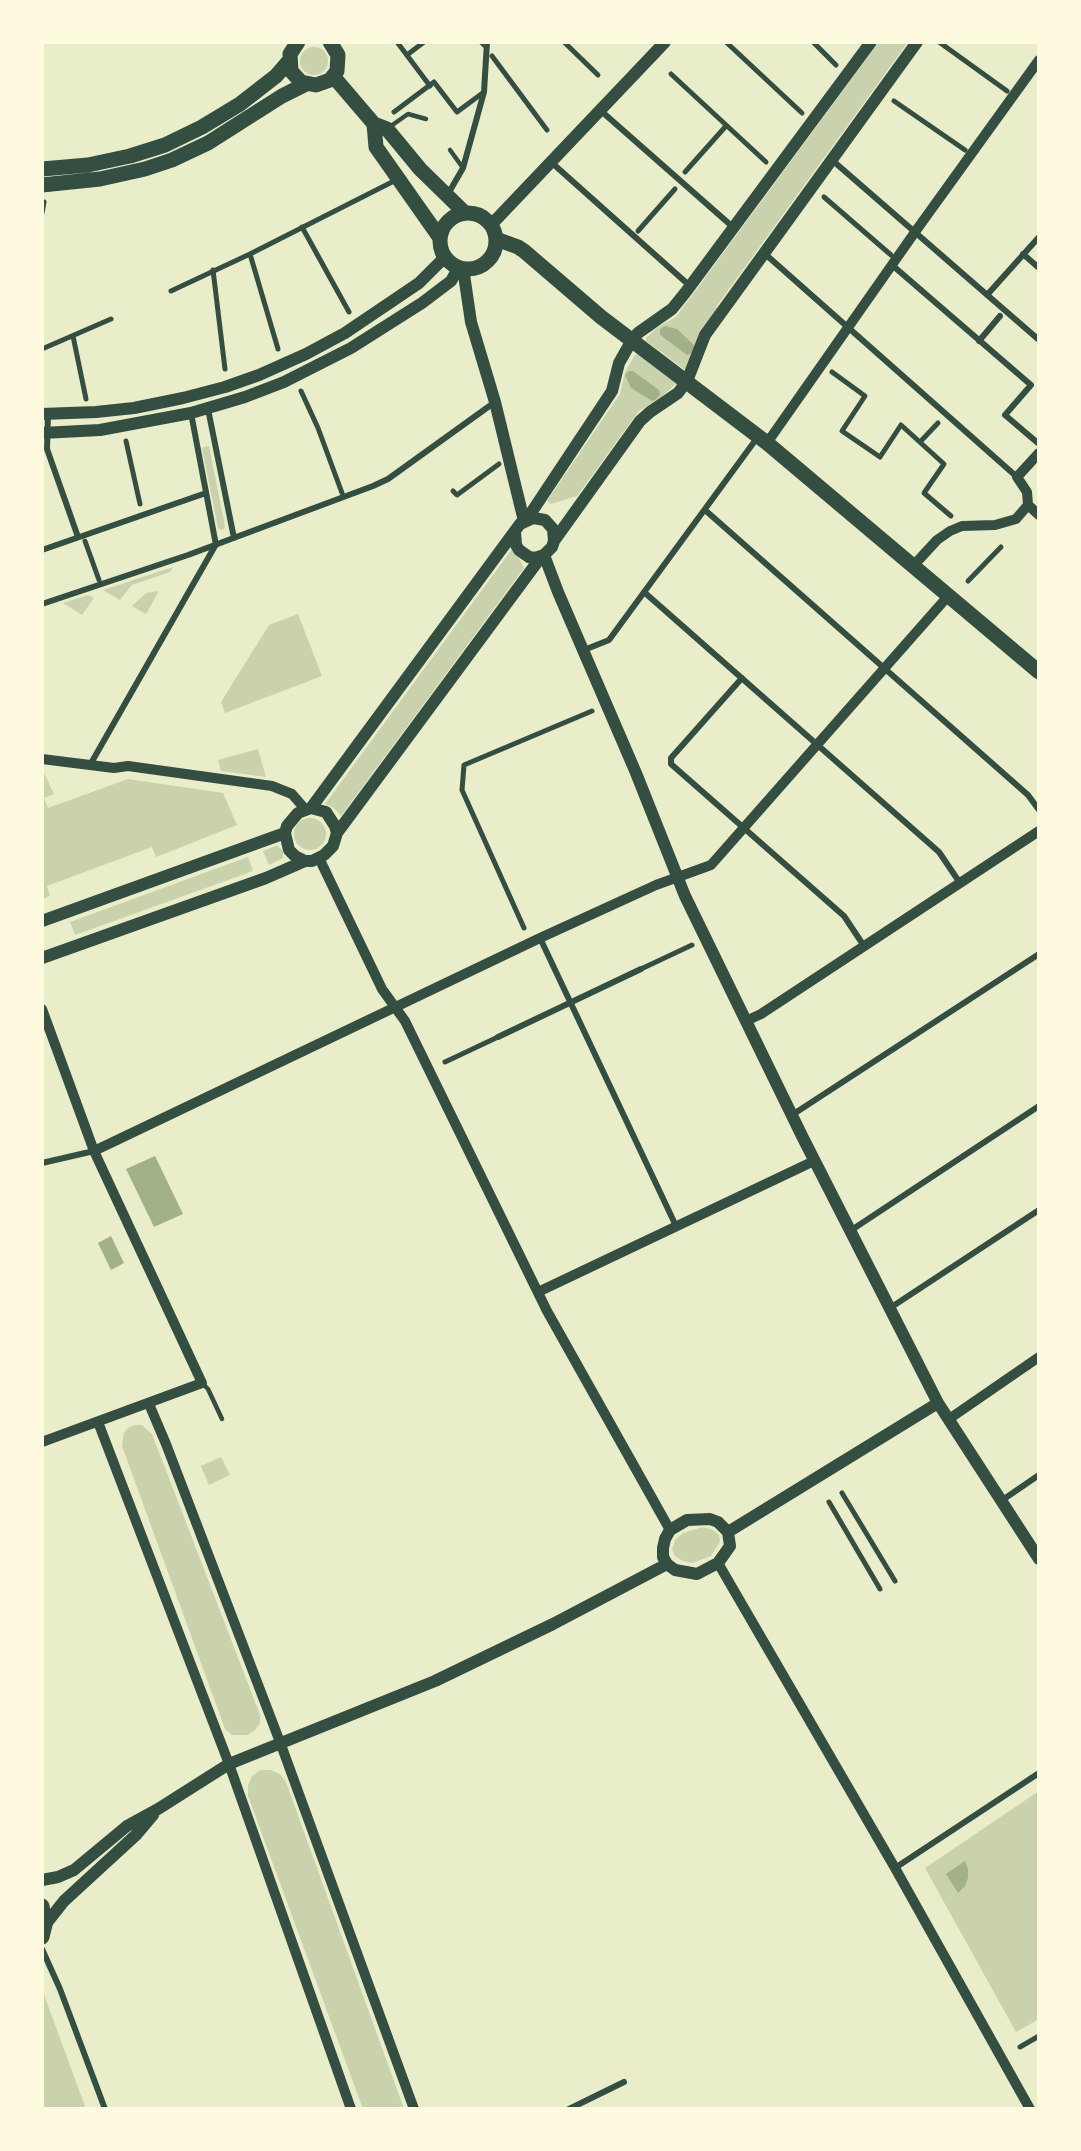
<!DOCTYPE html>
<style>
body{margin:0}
#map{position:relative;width:1081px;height:2151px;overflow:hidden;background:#e9edc9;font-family:Rubik,sans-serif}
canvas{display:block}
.frame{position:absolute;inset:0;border:44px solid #fefae0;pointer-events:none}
</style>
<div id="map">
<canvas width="1081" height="2151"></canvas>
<div class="frame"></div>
</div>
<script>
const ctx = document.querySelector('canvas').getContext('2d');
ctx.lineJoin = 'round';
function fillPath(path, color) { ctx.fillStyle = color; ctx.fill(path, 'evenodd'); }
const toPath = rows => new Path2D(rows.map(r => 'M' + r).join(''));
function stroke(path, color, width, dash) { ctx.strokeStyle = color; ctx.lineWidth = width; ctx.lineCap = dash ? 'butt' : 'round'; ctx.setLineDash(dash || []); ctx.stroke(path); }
const green = toPath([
 [879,42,908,42,716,307,718,309,699,335,694,352,687,369,684,369,646,341,646,338,658,327,676,317],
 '300 61a14 14 0 1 1 28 0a14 14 0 1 1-28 0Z',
 [638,354,675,381,676,384,659,399,639,411,577,496,551,504,547,501,620,394,625,372,635,355],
 [209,446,225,526,224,529,221,530,218,528,202,448],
 [514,548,524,568,341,816,334,808,325,804,512,549],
 [173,567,170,572,132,585,120,600,103,590],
 [159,591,146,614,132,606,146,593],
 [88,595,94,598,82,615,63,603],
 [298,614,322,676,225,713,221,702,269,625],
 [258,749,266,777,221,771,218,760],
 [42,769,54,794,44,798,48,808,128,779,223,793,237,825,156,857,152,847,47,886,50,896,42,899],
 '294 834a16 16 0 1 1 32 0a16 16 0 1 1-32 0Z',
 [275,846,278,846,283,851,283,858,269,865,263,851],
 [248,857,253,871,75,935,70,922],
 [135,1425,142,1425,152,1434,260,1715,260,1723,255,1730,248,1735,232,1735,225,1729,122,1446,124,1433,128,1428],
 [221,1457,230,1475,209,1485,201,1466],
 [703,1527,713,1530,719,1535,720,1542,711,1556,692,1563,683,1561,675,1556,672,1549,675,1540,683,1533],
 [260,1770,271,1770,280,1774,286,1782,404,2109,363,2109,248,1796,248,1786,252,1776],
 [1039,1791,1039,2019,1016,2032,925,1868],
 [42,1992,43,1992,86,2109,42,2109]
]);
const water = toPath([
 [665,326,677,329,694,345,695,349,690,354,687,355,660,335,660,329],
 [629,371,633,371,659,390,660,395,655,400,652,401,631,388,625,375],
 [155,1156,183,1214,154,1227,126,1169],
 [111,1236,124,1263,111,1270,98,1243],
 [965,1861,968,1869,968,1878,965,1886,958,1893,946,1874]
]);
const service = toPath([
 [388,128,408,114,426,119],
 [450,150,463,168],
 [202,1383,208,1389,222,1419]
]);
const pedestrian = toPath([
 [397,42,430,86],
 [481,42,484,45],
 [564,42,598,75],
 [726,42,802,113],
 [813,42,836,65],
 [939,42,1007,91],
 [407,55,424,42],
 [492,56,547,130],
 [671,74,766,162],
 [894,101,965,150],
 [394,112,434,82,457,112,484,92],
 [685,172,726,126],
 [824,197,891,255],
 [42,213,44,202],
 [302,227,349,312],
 [638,231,675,189],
 [250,254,278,349],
 [213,270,225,369],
 [171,291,250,254,396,180],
 [73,336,86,399],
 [42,349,111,319],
 [832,372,865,396,842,431,880,457,901,425,944,464,924,493,951,516],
 [301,391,318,428,342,493],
 [126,441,140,504],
 [920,442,938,423],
 [453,491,457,495,499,464],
 [85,541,99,580],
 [968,581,1001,547],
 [524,928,462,790,464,765,592,711],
 [641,969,692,945],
 [445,1062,498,1037],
 [842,1493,895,1581],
 [829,1502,880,1589],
 [1020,2047,1039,2036]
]);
const minor = toPath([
 [600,110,734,228],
 [832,160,1039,340],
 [551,162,690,286],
 [448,194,463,168,484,92,487,42],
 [764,253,1017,477],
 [1023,254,1039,268],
 [892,265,1031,385,1005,415,1039,444],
 [987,295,1039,237],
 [979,341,1000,316],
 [208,409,234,538],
 [191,413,216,545],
 [48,414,47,449,78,537],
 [705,510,1028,795,1039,810],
 [42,550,206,493],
 [644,592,939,852,960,883],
 [42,604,188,555,373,486,388,479,495,402],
 [584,650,609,640,757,438],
 [742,678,671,758,671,764,844,916,864,946],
 [90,765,215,546],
 [540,938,676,1226],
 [498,1037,641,969],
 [792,1115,1039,954],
 [42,1163,94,1151],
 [850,1231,1039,1106],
 [890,1308,1039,1210],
 [1001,1501,1039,1475],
 [895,1868,1039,1773],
 [42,1949,60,1989,105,2109],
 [569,2109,624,2082]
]);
const tertiary = toPath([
 [767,443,915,232,1039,60],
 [1039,453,1017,477,1027,492,1028,505,1039,515],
 [914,565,937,540,950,531,962,526,995,525,1016,519,1028,505],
 [42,759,114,768,128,766,272,786,292,794,305,809],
 [319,858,382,989,405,1021,547,1311,670,1530],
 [42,1009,94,1151,202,1383,42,1442],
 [746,1021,761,1014,1039,831],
 [94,1151,540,938,656,885,711,865,949,595],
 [538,1292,814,1161],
 [149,1404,166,1444,280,1742,414,2109],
 [949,1419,1039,1357],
 [98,1422,229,1764,351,2109],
 [718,1563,895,1868,1030,2109]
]);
const secondary = toPath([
 [491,225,665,42],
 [463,268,471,322,495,402,524,521],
 [42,414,96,412,134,408,183,398,225,387,259,375,306,354,345,333,419,283,445,257],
 [42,433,100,430,191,413,245,397,284,382,351,348,422,303,451,281,459,267],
 [527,519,612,391,619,363,632,340,638,333,672,309,685,293,871,42],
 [554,541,640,421,650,412,678,393,687,381,705,335,917,42],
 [544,555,558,592,636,773,685,896,803,1138,938,1403,1039,1559],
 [311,808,520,524,533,518,545,520,553,529,554,541,552,547,544,555,535,558,529,557,519,550,516,545,515,532],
 [311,808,326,812,335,826,337,833,333,846,324,855,312,861,305,861,295,856,289,850,285,833,287,826,298,813,311,808],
 [337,833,541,557],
 [42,921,285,833],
 [42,958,266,878,305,861],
 [710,1519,718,1522,728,1532,730,1546,718,1563,697,1574,675,1570,667,1564,663,1557,663,1548,665,1539,670,1530,687,1520,710,1519],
 [728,1532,938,1403],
 [42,1880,58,1877,74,1870,127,1826,158,1809,229,1764,435,1681,553,1624,667,1564],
 [45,1925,64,1901,137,1834,153,1815]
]);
const primary = toPath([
 [298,42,290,54,291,71,301,82,316,85,330,80,337,71,338,55,330,42],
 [333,76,374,124,387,129,420,169,465,213],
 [374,124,376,147,440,238],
 [42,169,88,165,130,156,165,145,202,127,240,104,276,76,289,61],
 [42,185,100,179,145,169,172,160,208,143,282,96,306,84],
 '440 241a28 28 0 1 1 56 0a28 28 0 1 1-56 0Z',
 [496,239,518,247,524,251,601,317,767,443,1039,672],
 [42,1906,45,1925,42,1937]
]);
fillPath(green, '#cad2ad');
fillPath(water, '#a3b18a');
stroke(service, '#344e41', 4.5);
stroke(pedestrian, '#344e41', 5);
stroke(minor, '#344e41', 6);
stroke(tertiary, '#344e41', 10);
stroke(secondary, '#344e41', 12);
stroke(primary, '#344e41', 15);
</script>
